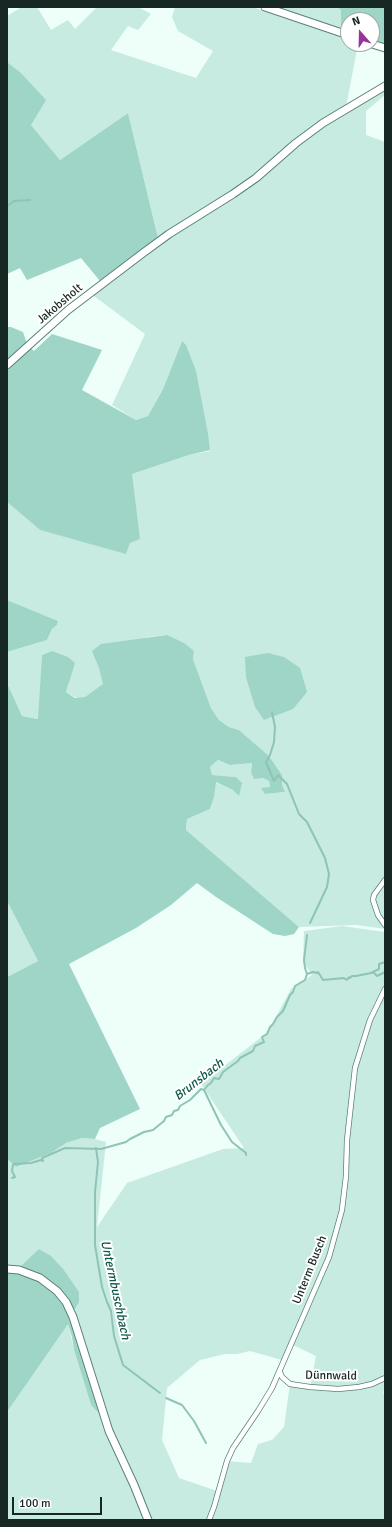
<!DOCTYPE html>
<meta charset="utf-8">
<style>
body{margin:0}
#map{position:relative;width:392px;height:1527px;overflow:hidden;background:#eefef9;font-family:Signika,sans-serif}
canvas{display:block}
.frame{position:absolute;inset:0;border:8px solid #172723;pointer-events:none}
.north{position:absolute;left:340px;top:12px;width:40px;height:40px;box-sizing:border-box;background:#fff;border:1px solid #a2a9a7;border-radius:50%;rotate:340deg;font-size:11px;font-weight:700;line-height:16px;text-align:center;color:#172723}
.north::after{content:'';display:block;margin:auto;width:14px;height:18px;background:#97349a;clip-path:polygon(50% 0,100% 100%,50% 72%,0 100%)}
.scale{position:absolute;left:12px;top:1497px;width:90px;height:18px;box-sizing:border-box;border:2px solid #172723;border-top:0;padding-left:5px;font-size:12px;line-height:14px;white-space:nowrap;color:#172723;-webkit-text-stroke:3px #fff;paint-order:stroke}
</style>
<div id="map">
<canvas width="392" height="1527"></canvas>
<div class="frame"></div>
<div class="north">N</div>
<div class="scale">100 m</div>
</div>
<script>
const ctx = document.querySelector('canvas').getContext('2d');
ctx.lineJoin = 'round';
function fillPath(path, color) { ctx.fillStyle = color; ctx.fill(path, 'evenodd'); }
const toPath = rows => new Path2D(rows.map(r => 'M' + r).join(''));
function stroke(path, color, width, dash) { ctx.strokeStyle = color; ctx.lineWidth = width; ctx.lineCap = dash ? 'butt' : 'round'; ctx.setLineDash(dash || []); ctx.stroke(path); }
function write(font, color, halo, rows, align = 'center') {
  ctx.font = font + ' Signika,sans-serif'; ctx.lineWidth = 4; ctx.setLineDash([]); ctx.textBaseline = 'middle'; ctx.strokeStyle = halo; ctx.fillStyle = color; for (const [text, x, y, turn = 0] of rows) {
    ctx.save(); ctx.translate(x, y); ctx.rotate((+turn || 0) * Math.PI / 180); ctx.textAlign = isNaN(turn) ? turn : align; if (halo) ctx.strokeText(text, 0, 0); ctx.fillText(text, 0, 0); ctx.restore();
  }
}
const green = toPath([
 [22,7,37,7,51,30,68,20,75,29,97,7,138,7,151,14,138,30,128,26,111,50,196,78,213,51,178,31,172,17,175,7,252,7,348,39,348,44,358,44,346,107,255,177,158,238,128,113,60,160,31,125,20,72,7,62,7,16],
 [273,7,338,7,341,11,341,29],
 [385,86,385,95,366,111,366,135,385,142,385,923,372,900,385,926,385,929,356,925,299,927,186,830,187,819,210,809,214,797,215,782,233,790,239,795,236,777,212,775,210,767,218,760,230,765,252,763,251,772,269,781,270,787,265,794,285,792,282,785,282,775,269,756,239,730,229,727,219,720,211,708,193,659,194,651,167,635,148,637,99,668,104,684,85,697,77,698,66,692,69,682,52,651,42,655,39,719,22,716,7,683,7,652,47,640,52,629,57,625,58,621,7,600,7,502,40,530,126,553,130,543,132,474,189,455,210,451,182,341,163,389,148,416,136,420,112,405,145,334,94,296,93,294,143,253,233,194,296,143],
 [7,901,38,961,7,977],
 [342,926,385,932,385,986,381,990,368,1017,353,1068,341,1210,326,1258,282,1360,250,1351,237,1354,225,1354,200,1360,167,1388,162,1440,179,1478,217,1491,207,1520,149,1520,116,1443,77,1326,75,1309,77,1306,19,1268,7,1267,7,1159,16,1167,51,1153,66,1143,82,1138,95,1139,106,1142,97,1227,127,1183,223,1149,244,1148,201,1084,268,1032,291,989,312,975,303,962,304,931],
 [385,989,385,1387,383,1393,385,1395,385,1520,210,1520,227,1461,251,1463,258,1444,272,1440,284,1427,290,1384,310,1387,316,1356,291,1344,329,1257,342,1210,355,1068,370,1020],
 [68,1323,74,1350,91,1405,101,1410,146,1520,7,1520,7,1412]
]);
const forest = toPath([
 [338,7,385,7,385,44,372,39,372,20,348,20,348,31,341,29,341,11],
 [7,62,20,72,46,100,31,125,60,160,128,113,158,238,100,281,81,258,27,280,20,268,7,274],
 [7,327,11,327,23,332,27,344,34,351,52,334,102,350,82,390,136,420,148,416,163,389,182,341,186,345,196,371,208,434,210,450,189,455,132,474,140,539,130,543,126,554,40,530,7,502],
 [7,600,58,621,57,625,52,629,47,640,7,652],
 [167,635,184,643,194,651,193,659,211,708,219,720,229,727,239,730,269,756,282,775,282,785,285,792,265,794,261,788,270,787,269,781,263,778,254,779,251,772,252,763,230,765,218,760,210,767,212,775,236,777,242,783,239,796,233,790,216,782,214,797,210,809,187,819,186,830,299,927,294,934,285,936,273,934,216,897,197,883,171,905,136,928,69,964,140,1109,100,1128,95,1139,82,1138,66,1143,51,1153,16,1167,7,1159,7,977,38,961,7,901,7,683,22,716,38,719,42,655,52,651,68,657,75,663,66,692,75,698,85,697,103,684,99,668,92,651,101,644],
 [268,653,284,657,300,668,307,692,293,709,264,720,255,707,246,677,245,657],
 [39,1249,51,1256,63,1269,79,1292,79,1302,75,1309,71,1312,102,1409,98,1412,91,1405,74,1350,72,1337,68,1324,7,1412,7,1269,19,1268]
]);
const stream = toPath([
 [7,206,14,201,30,200],
 [272,712,275,727,274,742,270,755,266,762,274,781,278,775,287,784,299,814,307,822,325,858,329,874,327,887,310,923],
 [373,972,377,976,385,972],
 [307,974,305,968,304,960,307,935],
 [204,1090,221,1125,232,1142,246,1153,246,1155],
 [96,1148,98,1162,95,1192,95,1245,102,1287,107,1302,111,1311,114,1336,123,1365,160,1393],
 [12,1178,15,1177,12,1171,13,1165,14,1164,31,1163,41,1160,43,1161,42,1158,65,1148,101,1149,126,1142,130,1139,144,1132,153,1130,164,1121,166,1117,172,1115,174,1111,178,1110,180,1106,190,1100,201,1089,204,1090,208,1085,211,1083,214,1078,219,1079,223,1072,238,1061,240,1058,253,1051,255,1046,264,1042,262,1037,267,1034,270,1027,273,1024,277,1017,283,1011,290,995,293,992,295,986,305,980,307,974,313,972,317,973,318,972,323,980,344,978,347,980,349,977,350,978,352,976,356,976,371,973,379,969,379,964,385,962],
 [166,1398,182,1405,194,1421,206,1443]
]);
const street = toPath([
 [385,880,374,895,373,900,378,915,385,925],
 [280,1372,282,1377,290,1384,310,1387,338,1389,359,1387,372,1384,385,1378],
 [209,1520,214,1507,227,1461,233,1448,258,1411,272,1388,329,1257,342,1210,346,1176,347,1140,355,1068,370,1020,385,989]
]);
const secondary = toPath([
 [7,365,68,310,143,253,169,234,233,194,256,178,296,143,323,123,385,86],
 [7,1269,19,1270,40,1278,57,1291,66,1302,73,1317,109,1431,134,1485,148,1520]
]);
const primary = toPath([
 [265,7,348,35],
 [372,44,385,48]
]);
const streetNames = [
 ["Jakobsholt",60,304,-40],
 ["Unterm Busch",310,1270,-68],
 ["Dünnwald",331,1376,1]
];
const waterNames = [
 ["Brunsbach",199,1080,-38],
 ["Untermbuschbach",115,1290,78]
];
fillPath(green, '#c7ebe1');
fillPath(forest, '#9ed5c6');
stroke(stream, '#8ec4b6', 2);
stroke(street, '#5b8177', 6);
stroke(secondary, '#5b8177', 9);
stroke(primary, '#5b8177', 9);
stroke(street, '#fff', 4.5);
stroke(secondary, '#fff', 7);
stroke(primary, '#fff', 7);
write('12px', '#172723', '#fff', streetNames);
write('italic 13px', '#0f594b', '#fff', waterNames);
</script>
